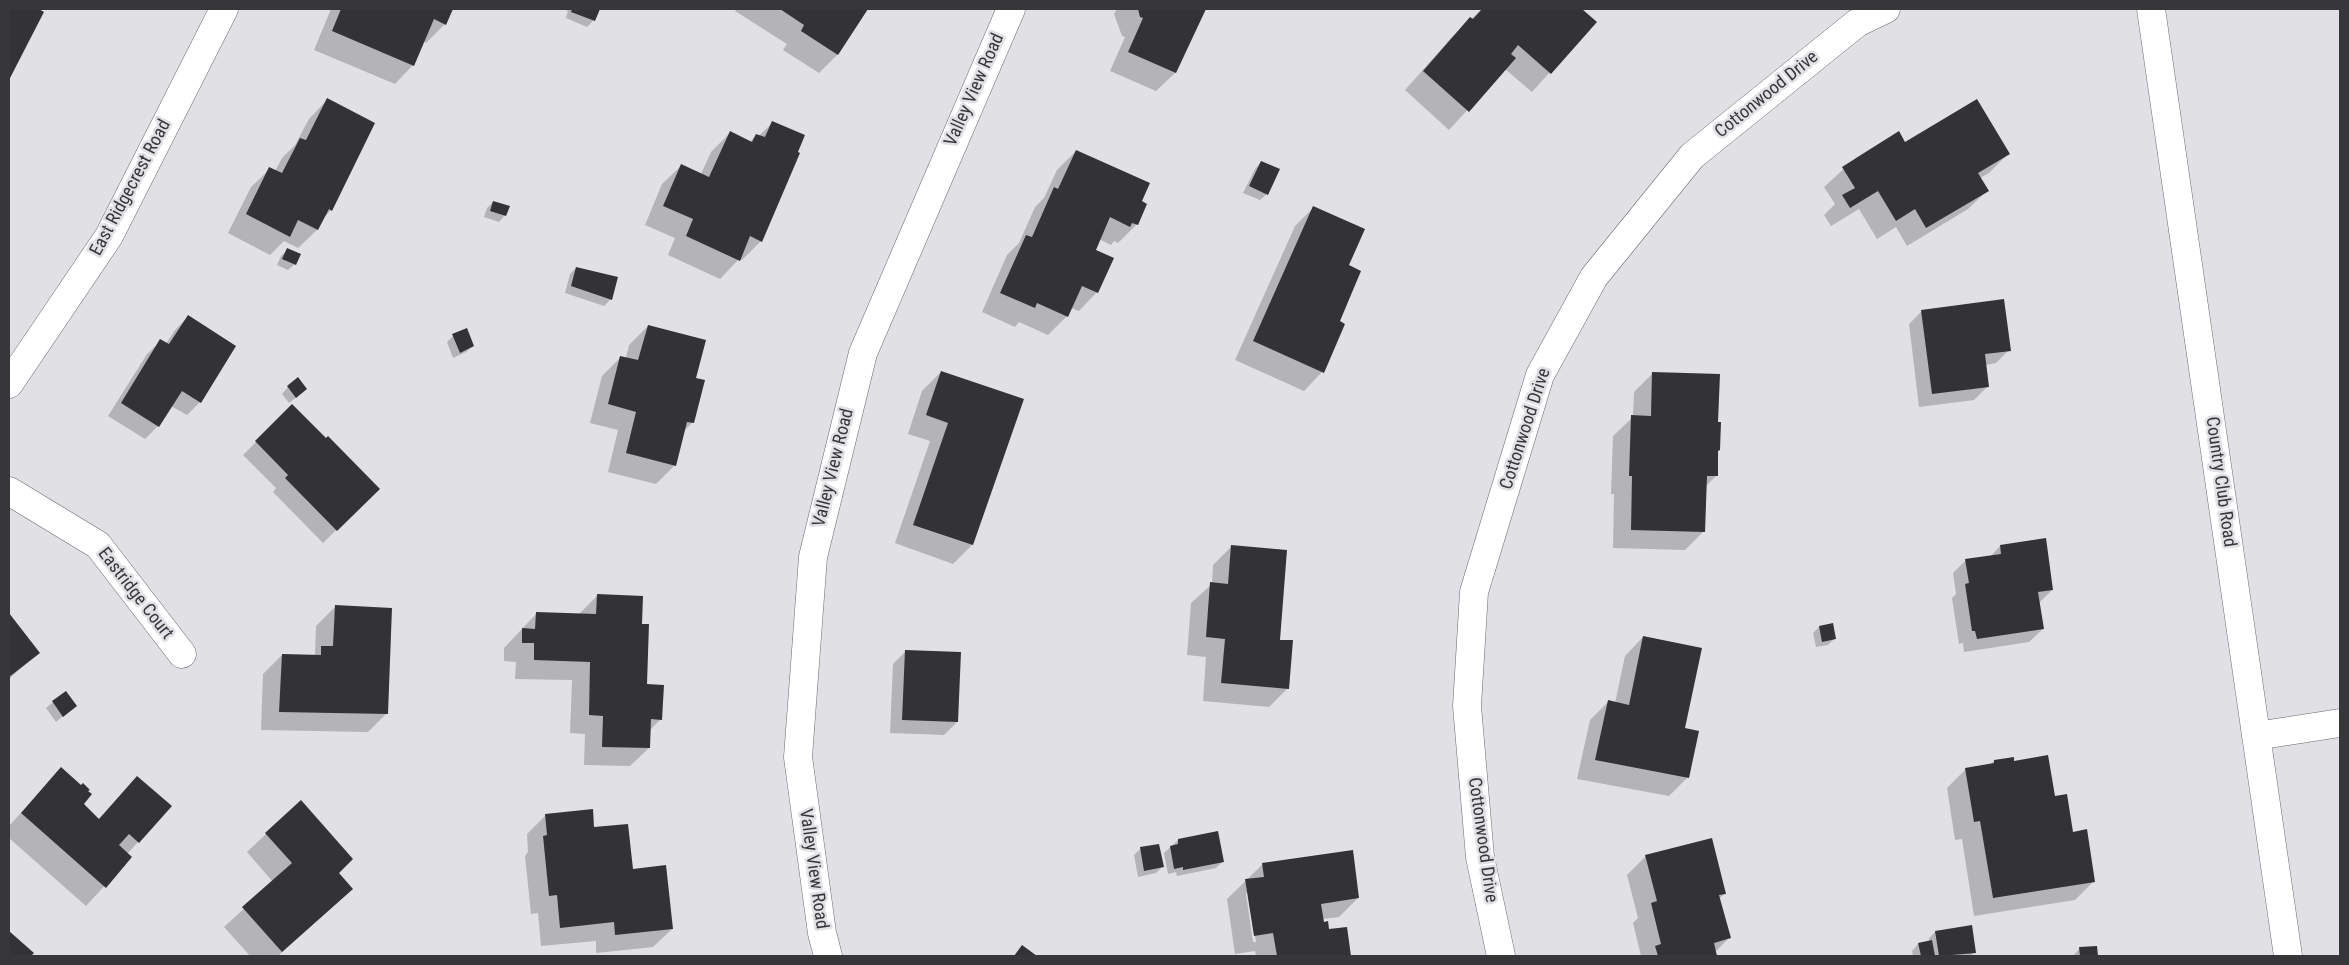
<!DOCTYPE html>
<style>
body{margin:0}
#map{position:relative;width:2349px;height:965px;overflow:hidden;background:#e1e1e5;font-family:"Roboto Condensed",sans-serif}
canvas{display:block}
.frame{position:absolute;inset:0;border:10px solid #373739;pointer-events:none}
</style>
<div id="map">
<canvas width="2349" height="965"></canvas>
<div class="frame"></div>
</div>
<script>
const ctx = document.querySelector('canvas').getContext('2d');
ctx.lineJoin = 'round';
function fillPath(path, color) { ctx.fillStyle = color; ctx.fill(path, 'evenodd'); }
const toPath = rows => new Path2D(rows.map(r => 'M' + r).join(''));
function stroke(path, color, width, dash) { ctx.strokeStyle = color; ctx.lineWidth = width; ctx.lineCap = dash ? 'butt' : 'round'; ctx.setLineDash(dash || []); ctx.stroke(path); }
function write(font, color, halo, rows, align = 'center') {
  ctx.font = font + ' "Roboto Condensed",sans-serif'; ctx.lineWidth = 5; ctx.setLineDash([]); ctx.textBaseline = 'middle'; ctx.strokeStyle = halo; ctx.fillStyle = color; for (const [text, x, y, turn = 0] of rows) {
    ctx.save(); ctx.translate(x, y); ctx.rotate((+turn || 0) * Math.PI / 180); ctx.textAlign = isNaN(turn) ? turn : align; if (halo) ctx.strokeText(text, 0, 0); ctx.fillText(text, 0, 0); ctx.restore();
  }
}
const shadow = toPath([
 [9,9,38,9,42,12,9,77],
 [331,9,452,9,445,24,426,43,423,41,413,65,395,84,314,50],
 [563,9,598,9,594,20,587,27,566,18,568,11],
 [737,9,867,9,837,55,819,73,783,50,787,44,735,11],
 [1117,9,1204,9,1175,73,1156,91,1110,71,1125,37,1122,36,1114,14],
 [1482,9,1580,9,1595,22,1532,92,1505,69,1449,130,1405,90,1452,37],
 [327,100,331,210,322,220,317,230,298,248,284,241,270,255,228,233,251,187,270,169,275,171,282,158,295,145,309,119],
 [773,122,761,241,742,260,739,259,720,279,668,255,675,238,645,225,662,184,681,166,701,174,711,152,730,133,750,142,756,135,759,136],
 [1898,132,1905,144,2008,154,1989,173,1980,178,1987,191,1968,209,1907,246,1896,227,1877,239,1859,209,1831,226,1824,215,1835,204,1824,187,1857,157],
 [1076,151,1137,224,1118,243,1114,241,1111,245,1099,239,1094,251,1097,292,1079,311,1071,308,1067,316,1048,335,1019,322,1015,327,982,312,1007,255,1019,243,1035,207,1044,198,1057,170],
 [1261,162,1267,194,1260,200,1243,193,1255,169],
 [493,202,505,215,499,222,484,217,487,208],
 [1314,207,1347,266,1338,321,1322,372,1304,391,1235,360,1295,226],
 [287,250,295,264,288,270,277,265,281,256],
 [576,268,611,299,604,306,565,293,570,274],
 [1922,311,2009,350,1996,363,1985,365,1987,387,1974,400,1919,407,1909,324],
 [188,317,235,346,200,402,187,415,171,406,158,426,145,439,108,416,147,354,161,341,166,344,175,330],
 [648,326,695,378,693,422,683,432,675,465,656,484,608,472,618,430,590,423,602,376,621,357,626,358,629,345],
 [453,336,473,346,466,352,453,358,447,342],
 [941,372,972,545,953,564,895,543,930,441,908,434,922,391],
 [1653,373,1716,476,1706,486,1704,531,1685,550,1613,548,1614,494,1611,494,1613,436,1633,417,1634,392],
 [288,387,299,395,289,403,282,394],
 [292,406,378,489,323,543,273,492,276,488,243,455],
 [1232,546,1279,641,1288,688,1269,707,1203,701,1206,657,1187,655,1191,603,1212,584,1213,565],
 [2000,546,2052,590,2039,603,2043,629,2029,642,1964,652,1963,643,1959,644,1952,598,1956,594,1953,573,1966,560,1990,557],
 [597,596,640,625,646,686,661,719,649,731,649,748,630,766,584,765,585,734,570,733,572,680,515,679,516,662,504,661,504,648,537,613,578,615],
 [335,607,386,714,368,732,261,730,263,674,282,655,312,656,315,654,316,626],
 [9,615,38,653,9,679],
 [1819,627,1834,639,1828,645,1816,647,1813,633],
 [1643,637,1684,729,1688,777,1669,796,1577,779,1590,720,1608,702,1615,703,1625,656],
 [906,651,957,722,944,735,890,733,893,664],
 [65,692,75,706,56,722,46,708],
 [1994,761,2013,762,2054,798,2094,881,2075,900,1974,916,1962,839,1955,840,1947,788,1966,769,1990,765],
 [61,769,82,805,98,820,137,778,170,807,127,854,131,857,86,906,9,838,9,826],
 [546,815,593,829,632,870,672,929,653,947,596,953,596,941,541,946,538,913,531,914,525,856,528,852,527,834],
 [266,834,352,889,278,956,250,956,224,927,273,882,247,852],
 [1178,840,1222,862,1216,868,1177,876,1176,872,1168,874,1164,853],
 [1140,849,1162,867,1156,873,1138,877,1134,855],
 [1646,856,1725,893,1719,899,1729,938,1715,952,1716,956,1641,956,1633,923,1638,918,1627,875],
 [1263,864,1358,898,1339,917,1322,919,1328,931,1346,929,1350,956,1256,956,1255,951,1235,954,1227,899],
 [1248,891,1256,942,1253,942,1246,894],
 [1971,927,1974,952,1971,956,1913,956,1912,951,1918,944,1929,942,1929,938,1935,932],
 [2096,947,2096,956,2073,956,2079,949]
]);
const building = toPath([
 [9,9,39,9,44,12,9,80],
 [341,9,453,9,446,25,434,19,414,66,332,31],
 [572,9,600,9,595,21,571,12],
 [780,9,868,9,838,55,801,31,804,25],
 [1138,9,1206,9,1176,73,1128,52,1143,18,1140,17],
 [1482,9,1582,9,1597,22,1551,74,1518,45,1511,54,1516,58,1469,112,1423,71,1470,17,1473,19],
 [327,98,375,123,332,211,329,209,318,230,298,220,290,237,246,214,269,167,282,173,300,138,306,140],
 [1977,99,2010,154,1978,173,1989,191,1926,228,1915,209,1896,221,1878,191,1850,208,1842,195,1855,188,1842,167,1899,131,1905,142],
 [772,121,805,135,798,152,800,153,762,242,750,236,740,261,686,236,693,219,663,206,681,164,709,177,730,131,752,142,756,134,765,137],
 [1076,150,1150,183,1142,201,1147,204,1138,225,1132,223,1130,227,1110,217,1096,250,1114,258,1098,293,1082,286,1068,317,1037,303,1035,308,1000,293,1026,235,1032,237,1054,187,1058,189],
 [1261,161,1280,169,1268,195,1249,186],
 [493,201,510,206,506,216,490,211],
 [1313,206,1365,229,1349,265,1361,271,1340,321,1345,324,1324,373,1253,341],
 [287,248,301,254,296,265,282,259],
 [576,267,618,277,612,300,571,286],
 [2004,299,2011,351,1985,354,1989,387,1932,394,1921,310],
 [188,315,236,346,201,403,182,391,159,427,121,403,160,339,169,344],
 [648,325,706,340,696,378,705,380,694,423,687,422,676,466,626,453,636,412,608,404,620,356,638,360],
 [467,328,474,346,460,353,452,334],
 [941,371,1024,399,973,545,913,525,948,423,926,415],
 [1652,372,1720,374,1718,422,1721,422,1720,450,1718,451,1718,476,1707,476,1705,532,1631,530,1632,476,1629,476,1631,415,1651,416],
 [298,377,307,389,296,398,287,386],
 [292,404,326,438,328,436,380,489,337,531,285,478,288,475,255,441],
 [2046,538,2053,590,2038,592,2044,629,1977,639,1975,631,1972,631,1965,584,1969,583,1965,559,2001,554,2000,545],
 [1231,545,1287,550,1280,640,1293,640,1289,689,1221,683,1225,639,1206,637,1210,582,1228,584],
 [597,594,643,596,642,624,649,624,647,684,664,685,662,720,651,719,650,748,602,747,603,716,589,715,590,662,534,660,534,643,522,643,522,628,535,629,536,612,596,614],
 [335,605,392,608,388,714,279,712,282,654,321,655,321,646,333,646],
 [9,613,40,653,9,677],
 [1833,623,1836,639,1822,642,1819,626],
 [1643,636,1702,648,1685,728,1699,731,1689,778,1595,760,1608,700,1629,705],
 [905,650,961,652,958,722,902,720],
 [66,691,77,706,63,717,52,701],
 [2048,755,2055,796,2067,794,2073,832,2087,829,2095,882,1993,898,1980,821,1974,822,1965,768,1994,763,1994,760,2014,757,2014,761],
 [61,767,81,785,83,783,90,790,88,791,92,794,84,804,99,819,137,776,172,806,139,843,129,834,119,845,132,857,106,888,21,813],
 [301,800,353,859,339,873,353,889,282,952,242,907,292,863,265,833],
 [593,809,594,827,628,824,633,869,666,865,673,929,615,935,614,922,560,928,557,895,549,896,543,836,547,835,545,814],
 [1218,831,1224,862,1183,870,1183,867,1174,869,1170,846,1178,844,1178,839],
 [1712,838,1726,894,1719,895,1731,938,1714,943,1717,956,1658,956,1655,946,1661,944,1651,903,1657,901,1645,855],
 [1159,844,1164,867,1144,871,1140,847],
 [1353,850,1359,898,1321,904,1324,922,1328,921,1329,929,1347,927,1351,956,1277,956,1273,933,1254,936,1245,879,1264,877,1262,863],
 [1972,925,1976,953,1939,956,1935,931],
 [9,931,34,953,31,956,9,956],
 [1932,940,1935,956,1921,956,1918,943],
 [1022,945,1037,956,1014,956],
 [2097,946,2098,956,2080,956,2079,947]
]);
const minor = toPath([
 [2151,9,2288,956],
 [9,384,109,236,224,9],
 [9,491,98,545,182,654],
 [2256,736,2340,723],
 [828,956,822,933,798,757,813,557,863,353,1011,9],
 [1501,956,1480,857,1467,706,1474,592,1540,375,1594,277,1692,156,1857,23,1886,9]
]);
const streetNames = [
 ["Valley View Road",975,90,-66],
 ["Cottonwood Drive",1767,95,-39],
 ["East Ridgecrest Road",131,188,-62],
 ["Cottonwood Drive",1526,429,-72],
 ["Valley View Road",834,468,-76],
 ["Country Club Road",2220,482,82],
 ["Eastridge Court",135,594,52],
 ["Cottonwood Drive",1482,840,82],
 ["Valley View Road",813,869,82]
];
fillPath(shadow, '#0003');
fillPath(building, '#333236');
stroke(minor, '#6a6a6e', 29);
stroke(minor, '#fff', 28);
write('18px', '#373739', '#e1e1e5', streetNames);
</script>
